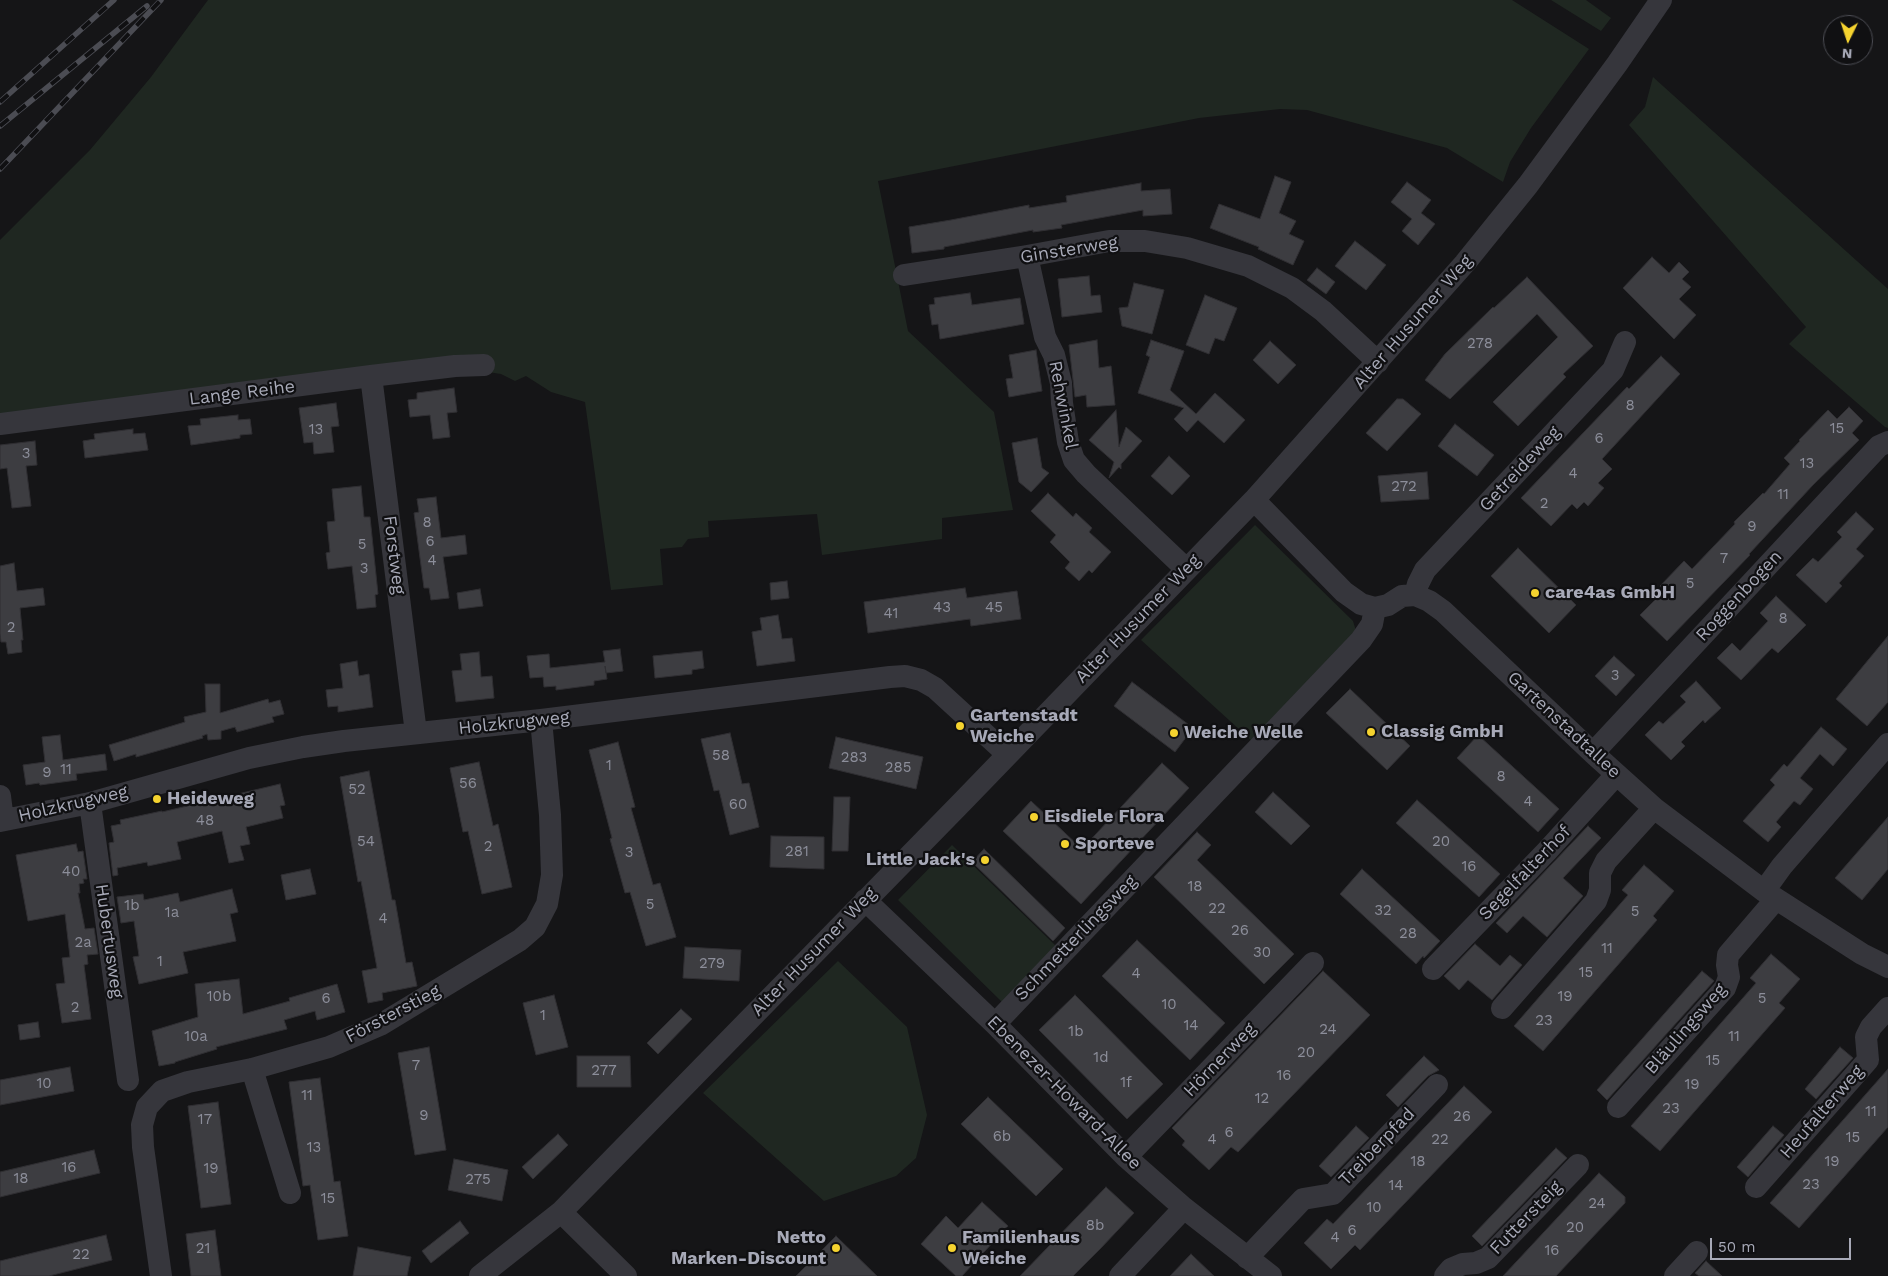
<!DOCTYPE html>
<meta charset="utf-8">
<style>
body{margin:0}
#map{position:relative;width:1888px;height:1276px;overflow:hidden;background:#151517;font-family:"Work Sans",sans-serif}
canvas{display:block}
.north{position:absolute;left:1823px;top:15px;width:50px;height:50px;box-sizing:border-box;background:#101012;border:1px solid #4c4d54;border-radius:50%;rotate:184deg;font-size:14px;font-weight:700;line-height:20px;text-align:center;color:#a7a9b7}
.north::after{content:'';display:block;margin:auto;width:18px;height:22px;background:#f5d32f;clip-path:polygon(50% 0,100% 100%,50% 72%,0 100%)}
.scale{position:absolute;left:1710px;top:1238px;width:141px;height:22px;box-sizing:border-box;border:2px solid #a7a9b7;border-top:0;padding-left:6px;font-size:15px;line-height:18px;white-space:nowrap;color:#a7a9b7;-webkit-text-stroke:4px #101012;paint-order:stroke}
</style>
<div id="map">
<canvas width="1888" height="1276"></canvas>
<div class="north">N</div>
<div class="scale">50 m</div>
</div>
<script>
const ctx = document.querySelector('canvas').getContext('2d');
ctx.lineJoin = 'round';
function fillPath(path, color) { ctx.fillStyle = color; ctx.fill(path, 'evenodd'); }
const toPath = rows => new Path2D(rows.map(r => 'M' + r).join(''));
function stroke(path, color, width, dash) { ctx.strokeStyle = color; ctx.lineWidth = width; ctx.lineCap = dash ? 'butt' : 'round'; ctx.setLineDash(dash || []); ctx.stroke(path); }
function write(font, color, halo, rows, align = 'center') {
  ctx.font = font + ' "Work Sans",sans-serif'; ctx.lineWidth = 4.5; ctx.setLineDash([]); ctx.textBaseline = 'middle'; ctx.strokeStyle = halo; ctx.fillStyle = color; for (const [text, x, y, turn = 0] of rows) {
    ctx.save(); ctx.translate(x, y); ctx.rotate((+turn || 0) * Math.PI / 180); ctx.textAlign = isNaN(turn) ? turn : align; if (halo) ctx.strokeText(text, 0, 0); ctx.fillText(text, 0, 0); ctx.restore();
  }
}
const green = toPath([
 [208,0,1512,0,1589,49,1531,128,1510,162,1503,182,1447,148,1307,110,1280,109,1199,118,878,181,908,331,994,412,1013,510,942,518,942,539,822,555,817,514,708,521,709,537,688,539,682,547,660,549,663,585,611,590,585,402,551,392,526,376,515,381,501,374,488,372,0,429,0,240,90,150,151,77],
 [1551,0,1586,0,1611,18,1601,31],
 [1653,77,1888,289,1888,428,1885,427,1789,344,1806,327,1629,125,1645,107],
 [1255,525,1353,621,1356,631,1252,741,1141,640],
 [952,845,1057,947,1003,1003,898,900],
 [838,961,907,1027,927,1115,916,1158,896,1176,824,1201,703,1093]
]);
const building = toPath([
 [1275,176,1291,182,1279,213,1296,221,1289,234,1304,241,1293,265,1258,249,1259,247,1210,228,1219,204,1260,219,1275,176],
 [1407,182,1431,200,1421,213,1435,224,1418,245,1402,231,1412,219,1391,202,1407,182],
 [1141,183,1141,191,1170,189,1172,214,1143,216,1143,210,1061,225,1062,228,1033,232,1033,230,944,247,944,249,912,253,909,227,951,220,1029,205,1029,208,1067,202,1066,196,1141,183],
 [1355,241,1386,265,1366,290,1335,266,1355,241],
 [1652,257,1669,273,1679,262,1689,272,1682,279,1691,287,1679,299,1696,315,1674,339,1623,288,1652,257],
 [1317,268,1335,282,1326,294,1307,280,1317,268],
 [1089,276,1091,296,1100,295,1102,312,1062,317,1058,279,1089,276],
 [1527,277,1593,346,1563,374,1566,377,1518,426,1493,402,1558,337,1537,314,1450,399,1425,380,1445,354,1493,307,1494,308,1527,277],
 [1134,283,1164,290,1152,334,1122,326,1119,308,1128,307,1134,283],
 [970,293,972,305,1020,298,1024,324,940,339,938,324,932,325,929,305,935,304,934,298,970,293],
 [1205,295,1237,308,1224,341,1215,338,1209,354,1186,345,1205,295],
 [1097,340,1099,368,1111,366,1115,405,1087,407,1086,395,1075,397,1069,345,1097,340],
 [1151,340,1184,351,1170,390,1196,414,1215,393,1245,420,1224,443,1198,420,1187,432,1174,419,1184,408,1138,393,1150,357,1146,355,1151,340],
 [1270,341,1296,365,1278,384,1253,360,1270,341],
 [1036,350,1042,391,1009,397,1006,379,1013,378,1009,355,1036,350],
 [1661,356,1680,374,1602,459,1612,469,1598,483,1604,488,1588,506,1584,502,1577,509,1572,504,1551,526,1521,498,1627,387,1629,389,1661,356],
 [454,388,457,412,447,413,450,437,433,439,430,415,410,417,408,400,417,399,417,393,454,388],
 [1397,399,1403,399,1421,414,1387,451,1366,433,1397,399],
 [336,403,339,426,331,427,334,452,314,454,313,442,304,443,299,408,336,403],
 [1849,407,1863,421,1852,433,1859,440,1813,485,1749,554,1750,555,1667,641,1640,615,1665,590,1660,586,1684,561,1692,569,1735,524,1734,522,1763,493,1764,494,1790,464,1784,458,1800,441,1799,440,1828,410,1837,419,1849,407],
 [1116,410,1119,447,1126,427,1142,441,1121,464,1121,469,1119,467,1109,478,1114,462,1089,440,1116,410],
 [238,415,238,420,250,419,252,434,240,435,240,438,191,445,188,426,201,425,200,419,238,415],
 [1455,424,1494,455,1477,476,1438,446,1455,424],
 [133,429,133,434,145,433,148,450,85,458,83,441,95,439,94,434,133,429],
 [1037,438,1042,468,1049,473,1031,492,1019,482,1012,443,1037,438],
 [35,441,37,465,26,466,31,506,12,508,7,468,0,469,0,445,35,441],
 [1169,456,1190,476,1172,495,1151,476,1169,456],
 [1427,472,1429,499,1381,502,1378,476,1427,472],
 [361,486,364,517,370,517,378,594,375,595,376,607,357,609,352,566,328,569,326,553,330,552,327,522,335,521,332,489,361,486],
 [1048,493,1073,517,1076,513,1092,528,1089,532,1111,552,1092,573,1089,570,1079,581,1065,568,1070,562,1050,542,1056,535,1031,511,1048,493],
 [436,497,441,538,465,535,467,554,443,557,449,598,431,600,429,588,424,588,414,513,419,512,417,499,436,497],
 [1856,512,1874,529,1856,549,1864,556,1839,583,1842,586,1826,603,1796,575,1813,558,1818,562,1842,537,1837,532,1856,512],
 [1518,548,1576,605,1549,633,1491,576,1518,548],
 [14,563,17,591,43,588,45,605,20,608,23,640,21,640,22,652,8,654,6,642,1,642,0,634,0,566,14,563],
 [787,581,789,598,771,600,770,583,787,581],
 [965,588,967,598,1017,591,1021,619,971,626,970,619,868,633,864,602,965,588],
 [480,589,483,606,459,609,457,593,480,589],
 [1776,596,1806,625,1778,653,1772,648,1741,680,1717,658,1732,643,1740,651,1768,621,1760,613,1776,596],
 [778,615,782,639,792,638,795,661,757,666,752,632,762,630,760,618,778,615],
 [1888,636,1888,702,1867,726,1836,699,1888,636],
 [620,649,623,671,606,673,605,666,607,679,594,681,594,685,556,690,556,686,544,687,543,677,530,678,527,656,549,654,550,668,605,662,603,651,620,649],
 [702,651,704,668,692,670,692,674,655,678,653,656,702,651],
 [479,652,481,677,492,676,494,698,456,702,452,671,462,670,460,654,479,652],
 [1614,656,1635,675,1616,696,1595,676,1614,656],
 [357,661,359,676,369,674,373,707,338,712,338,706,328,707,326,690,343,688,340,664,357,661],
 [1696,681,1721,708,1705,723,1703,720,1681,742,1685,746,1671,760,1645,735,1659,721,1663,724,1686,702,1680,696,1696,681],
 [1132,682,1193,728,1175,752,1114,706,1132,682],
 [205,684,220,684,220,713,268,699,269,703,280,700,284,714,272,717,274,722,237,732,235,727,221,731,221,739,208,740,207,734,202,736,203,738,136,757,136,754,114,761,109,745,185,722,184,717,206,712,205,684],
 [1350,689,1410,746,1387,770,1326,713,1350,689],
 [1821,727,1847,749,1833,766,1820,754,1800,778,1813,789,1800,805,1794,801,1776,822,1781,827,1768,842,1743,821,1775,785,1770,780,1784,764,1787,767,1821,727],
 [730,733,742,784,749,783,759,827,730,835,719,790,714,791,701,739,730,733],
 [60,735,63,760,105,754,107,770,76,774,77,780,40,785,39,783,26,785,23,765,45,762,42,737,60,735],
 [1478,735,1559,809,1538,832,1457,758,1478,735],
 [836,737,923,757,916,789,829,768,836,737],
 [618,742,635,807,631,808,653,885,660,883,676,937,646,946,630,892,625,893,610,839,612,838,589,750,618,742],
 [479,762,493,826,498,824,512,887,482,894,468,831,463,832,450,768,479,762],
 [1162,763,1189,788,1081,904,1003,831,1031,801,1082,849,1162,763],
 [369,771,392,900,395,900,406,963,412,962,417,986,382,993,383,1000,368,1003,362,971,377,968,361,881,358,882,340,777,369,771],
 [280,784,285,805,280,806,283,818,246,827,250,844,240,846,244,860,229,863,222,831,177,842,181,859,148,866,147,862,117,868,118,875,113,876,109,843,114,842,111,826,121,824,120,820,162,811,162,812,280,784],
 [1273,792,1310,826,1291,845,1255,812,1273,792],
 [834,797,850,797,848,851,832,851,834,797],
 [1417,800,1500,874,1479,897,1396,823,1417,800],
 [1888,817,1888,869,1862,900,1835,878,1888,817],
 [1588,826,1601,838,1563,878,1583,896,1547,937,1523,916,1507,933,1496,923,1588,826],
 [1197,832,1211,845,1197,860,1294,954,1264,984,1154,877,1197,832],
 [771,836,824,837,824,869,770,867,771,836],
 [76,844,78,852,83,851,87,879,83,879,84,883,79,884,80,893,78,893,85,929,94,928,98,954,87,955,88,964,84,965,91,1019,62,1023,56,984,65,983,62,958,70,957,65,914,28,921,16,855,76,844],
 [984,849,1065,928,1053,941,972,862,984,849],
 [1644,865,1674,891,1653,916,1657,920,1543,1051,1514,1026,1628,895,1622,890,1644,865],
 [310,869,316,894,286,900,281,875,310,869],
 [1362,869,1440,941,1424,958,1423,956,1416,964,1340,894,1362,869],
 [232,889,238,912,230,914,236,941,183,952,188,973,139,984,133,957,139,956,134,921,121,923,117,897,143,894,144,900,178,893,180,902,232,889],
 [1137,940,1225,1023,1190,1060,1102,976,1137,940],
 [1475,944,1500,966,1510,955,1522,965,1492,1000,1468,980,1459,990,1444,976,1475,944],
 [685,947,741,950,739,981,683,978,685,947],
 [1771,954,1800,979,1779,1003,1785,1008,1660,1151,1631,1126,1756,983,1750,978,1771,954],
 [1323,971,1370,1015,1238,1152,1231,1147,1209,1170,1182,1145,1185,1141,1172,1128,1323,971],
 [1702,971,1714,981,1607,1100,1597,1090,1702,971],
 [239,979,243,1014,290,1001,289,998,337,984,345,1012,317,1020,315,1011,284,1020,287,1029,216,1047,217,1049,175,1062,175,1063,159,1066,152,1031,198,1017,195,984,239,979],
 [554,995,568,1047,536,1055,523,1003,554,995],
 [1075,995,1163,1084,1127,1119,1039,1030,1075,995],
 [681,1009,692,1019,658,1054,647,1043,681,1009],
 [38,1022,40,1037,20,1040,18,1025,38,1022],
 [429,1047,446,1150,415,1155,398,1053,429,1047],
 [1840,1047,1853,1058,1816,1099,1805,1089,1840,1047],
 [577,1056,630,1056,631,1087,577,1087,577,1056],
 [1424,1056,1439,1070,1428,1076,1398,1107,1386,1095,1424,1056],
 [70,1067,74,1091,0,1105,0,1080,70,1067],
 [1888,1069,1888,1127,1799,1228,1770,1203,1888,1069],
 [320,1078,334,1182,340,1181,348,1236,318,1240,310,1185,303,1186,289,1082,320,1078],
 [1464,1086,1492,1112,1360,1250,1355,1245,1331,1269,1304,1243,1327,1219,1333,1224,1464,1086],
 [988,1097,1063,1169,1036,1196,961,1124,988,1097],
 [218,1102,231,1204,201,1208,188,1106,218,1102],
 [1356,1126,1369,1138,1331,1177,1319,1166,1356,1126],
 [1773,1126,1784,1135,1748,1177,1737,1167,1773,1126],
 [558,1134,568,1145,533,1179,522,1167,558,1134],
 [1556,1148,1567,1158,1482,1246,1472,1236,1556,1148],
 [94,1150,100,1173,0,1197,0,1172,94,1150],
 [454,1159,508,1170,502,1201,448,1190,454,1159],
 [1599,1173,1625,1197,1625,1203,1606,1223,1556,1276,1503,1276,1599,1173],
 [1106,1187,1134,1213,1101,1248,1073,1276,1020,1276,1106,1187],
 [982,1202,1008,1226,962,1276,956,1276,921,1244,946,1216,958,1228,982,1202],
 [460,1221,469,1233,431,1263,422,1251,460,1221],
 [215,1230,221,1276,191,1276,186,1234,215,1230],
 [106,1235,112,1260,49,1276,0,1276,0,1261,106,1235],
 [836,1236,877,1276,796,1276,836,1236],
 [358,1247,411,1257,407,1276,353,1276,358,1247],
 [1191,1254,1214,1276,1170,1276,1191,1254],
 [1706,1261,1722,1276,1699,1276,1695,1273,1706,1261]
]);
const minor = toPath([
 [1027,256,1045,337,1054,355,1061,383,1062,403,1068,442,1074,460,1086,474,1186,569],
 [904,275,1027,256,1109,241,1145,241,1187,248,1248,266,1292,288,1323,311,1378,362],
 [371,376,416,733],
 [0,424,371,376,455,366,484,365],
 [1254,500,1344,592,1361,604,1375,608,1388,605,1402,596,1415,595,1429,601,1443,611,1593,753,1654,808,1764,891,1862,954,1888,967],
 [1415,595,1418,584,1425,570,1613,370,1625,342],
 [1593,753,1879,446,1888,442],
 [0,796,3,820],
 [90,803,128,1080],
 [0,821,90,803,249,758,303,747,344,741,541,720,890,677,905,676,921,680,935,688,1007,754],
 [1764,891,1782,866,1888,744],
 [865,900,995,1024,1126,1157,1184,1208,1271,1276],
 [1433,969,1547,851,1616,775],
 [1502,1008,1596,901,1600,890,1600,873,1606,861,1654,808],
 [995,1024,1361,640,1372,624,1375,608],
 [252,1069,290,1193],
 [1618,1107,1725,988,1729,977,1727,965,1728,955,1776,899],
 [1126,1157,1313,963],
 [1756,1187,1868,1060,1866,1037,1871,1027,1888,1008],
 [561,1212,626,1276],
 [1247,1258,1303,1199,1333,1194,1437,1085],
 [161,1276,143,1147,142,1125,147,1107,162,1091,188,1082,252,1069,329,1047,380,1025,520,940,535,927,547,904,552,875,550,815,541,720],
 [480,1276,561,1212,964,800,1254,500,1465,263,1528,185,1617,64,1661,0],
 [1120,1276,1184,1208],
 [1445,1276,1451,1269,1463,1264,1476,1263,1488,1258,1578,1165],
 [1675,1276,1697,1252]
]);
const rail = toPath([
 [0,102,114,0],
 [0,126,147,6],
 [0,169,161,0]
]);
const markers = [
 [1535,593,5,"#f5d32f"],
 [960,726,5,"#f5d32f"],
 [1371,732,5,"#f5d32f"],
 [1174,733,5,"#f5d32f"],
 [157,799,5,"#f5d32f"],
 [1034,817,5,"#f5d32f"],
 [1065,844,5,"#f5d32f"],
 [985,860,5,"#f5d32f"],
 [836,1248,5,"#f5d32f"],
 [952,1248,5,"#f5d32f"]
];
const numberNames = [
 ["278",1480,344],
 ["8",1630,406],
 ["15",1837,429],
 ["13",316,430],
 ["6",1599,439],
 ["3",26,454],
 ["13",1807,464],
 ["4",1573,474],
 ["272",1404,487],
 ["11",1783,495],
 ["2",1544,504],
 ["8",427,523],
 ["9",1752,527],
 ["6",430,542],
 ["5",362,545],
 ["7",1724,559],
 ["4",432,561],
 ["3",364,569],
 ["5",1690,584],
 ["43",942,608],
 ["45",994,608],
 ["41",891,614],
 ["8",1783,619],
 ["2",11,628],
 ["3",1615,676],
 ["58",721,756],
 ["283",854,758],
 ["1",609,766],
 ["285",898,768],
 ["11",66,770],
 ["9",47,773],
 ["8",1501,777],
 ["56",468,784],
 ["52",357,790],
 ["4",1528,802],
 ["60",738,805],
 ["48",205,821],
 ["54",366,842],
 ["20",1441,842],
 ["2",488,847],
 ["281",797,852],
 ["3",629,853],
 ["16",1469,867],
 ["40",71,872],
 ["18",1195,887],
 ["5",650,905],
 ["1b",132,906],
 ["22",1217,909],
 ["32",1383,911],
 ["5",1635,912],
 ["1a",172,913],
 ["4",383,919],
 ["26",1240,931],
 ["28",1408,934],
 ["2a",83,943],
 ["11",1607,949],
 ["30",1262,953],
 ["1",160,962],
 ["279",712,964],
 ["15",1586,973],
 ["4",1136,974],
 ["10b",219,997],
 ["19",1565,997],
 ["6",326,999],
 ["5",1762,999],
 ["10",1169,1005],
 ["2",75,1008],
 ["1",543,1016],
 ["23",1544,1021],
 ["14",1191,1026],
 ["24",1328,1030],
 ["1b",1076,1032],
 ["10a",196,1037],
 ["11",1734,1037],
 ["20",1306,1053],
 ["1d",1101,1058],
 ["15",1713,1061],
 ["7",416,1066],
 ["277",604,1071],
 ["16",1284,1076],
 ["1f",1126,1083],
 ["10",44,1084],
 ["19",1692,1085],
 ["11",307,1096],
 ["12",1262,1099],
 ["23",1671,1109],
 ["11",1871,1112],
 ["9",424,1116],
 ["26",1462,1117],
 ["17",205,1120],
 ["6",1229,1133],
 ["6b",1002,1137],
 ["15",1853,1138],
 ["4",1212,1140],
 ["22",1440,1140],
 ["13",314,1148],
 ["18",1418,1162],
 ["19",1832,1162],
 ["16",69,1168],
 ["19",211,1169],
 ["18",21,1179],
 ["275",478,1180],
 ["23",1811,1185],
 ["14",1396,1186],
 ["15",328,1199],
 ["24",1597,1204],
 ["10",1374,1208],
 ["8b",1095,1226],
 ["20",1575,1228],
 ["6",1352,1231],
 ["4",1335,1238],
 ["21",203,1249],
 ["16",1552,1251],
 ["22",81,1255]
];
const streetNames = [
 ["Ginsterweg",1069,250,-9],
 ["Alter Husumer Weg",1413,322,-49],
 ["Lange Reihe",242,393,-7],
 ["Rehwinkel",1063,405,79],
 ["Getreideweg",1520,469,-47],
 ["Forstweg",394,555,83],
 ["Roggenbogen",1739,596,-47],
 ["Alter Husumer Weg",1138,619,-46],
 ["Holzkrugweg",514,723,-6],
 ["Gartenstadtallee",1564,725,43],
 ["Holzkrugweg",73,804,-13],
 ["Segelfalterhof",1525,873,-46],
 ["Schmetterlingsweg",1076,938,-46],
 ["Hubertusweg",109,941,82],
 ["Alter Husumer Weg",814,952,-46],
 ["Försterstieg",393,1014,-28],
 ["Bläulingsweg",1686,1029,-49],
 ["Hörnerweg",1220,1060,-46],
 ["Ebenezer-Howard-Allee",1064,1093,45],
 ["Heufalterweg",1822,1112,-49],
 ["Treiberpfad",1377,1147,-46],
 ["Futtersteig",1526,1218,-46]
];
const poiNames = [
 ["care4as GmbH",1545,593],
 ["Gartenstadt",970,716],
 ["Weiche",970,737],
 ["Classig GmbH",1381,732],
 ["Weiche Welle",1184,733],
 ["Heideweg",167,799],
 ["Eisdiele Flora",1044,817],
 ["Sporteve",1075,844],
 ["Little Jack's",975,860,"right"],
 ["Netto",826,1238,"right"],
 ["Marken-Discount",826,1259,"right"],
 ["Familienhaus",962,1238],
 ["Weiche",962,1259]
];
fillPath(green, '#1f2721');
fillPath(building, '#3d3d41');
stroke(building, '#302f33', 1);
stroke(minor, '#36363c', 22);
stroke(rail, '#4b4c53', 5.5);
stroke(rail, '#101012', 4, [11]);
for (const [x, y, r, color] of markers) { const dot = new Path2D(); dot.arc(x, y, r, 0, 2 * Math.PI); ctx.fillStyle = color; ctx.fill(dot); stroke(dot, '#101012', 2); }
write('15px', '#8c8e9a', null, numberNames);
write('18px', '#a7a9b7', '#101012', streetNames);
write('bold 18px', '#a7a9b7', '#101012', poiNames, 'left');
</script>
